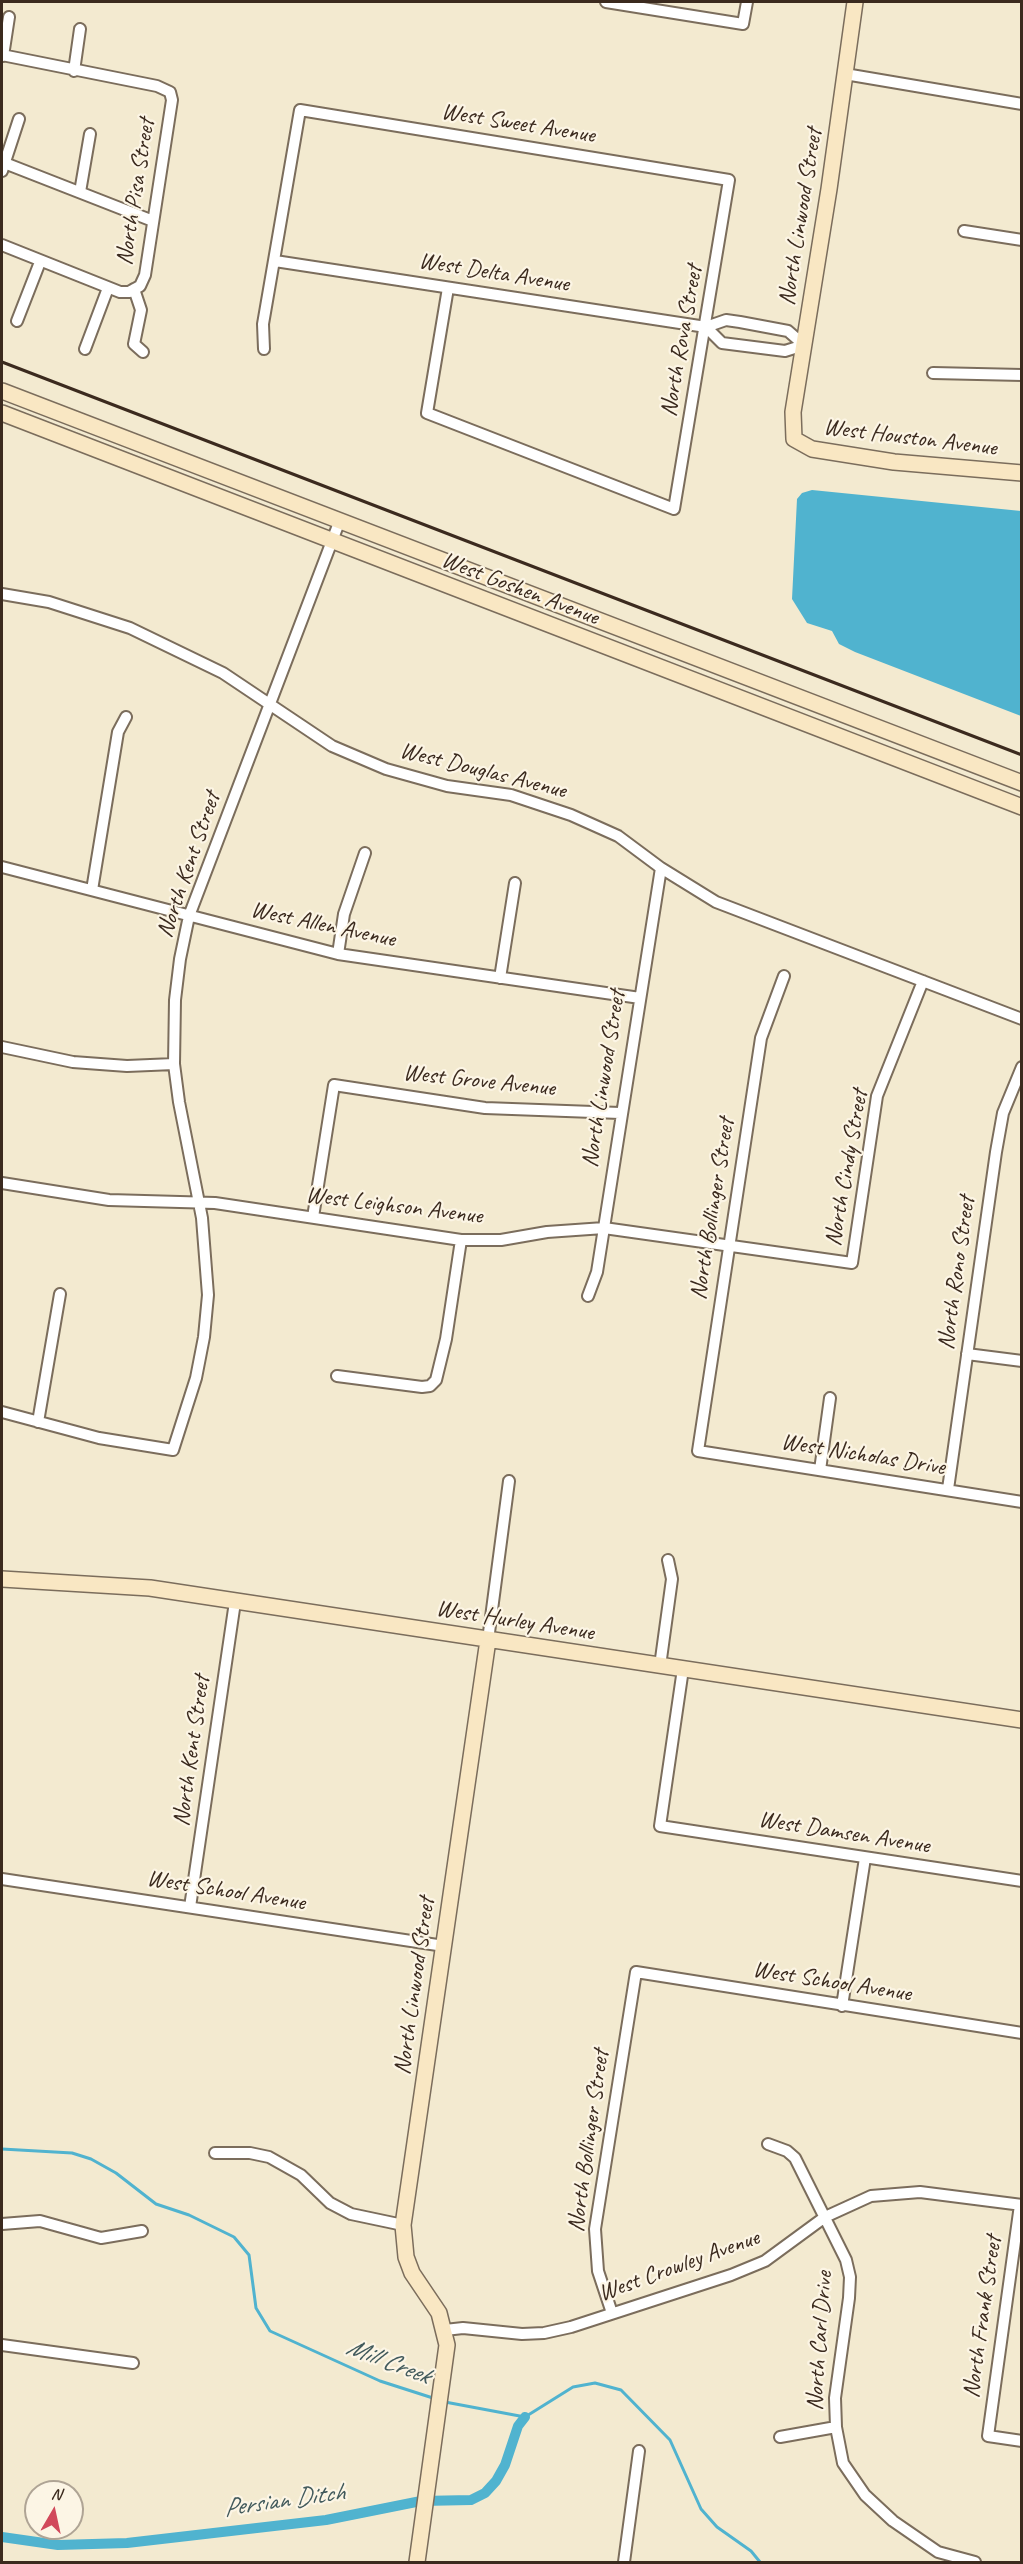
<!DOCTYPE html>
<style>
body{margin:0}
#map{position:relative;width:1023px;height:2564px;overflow:hidden;background:#f3ead0;font-family:Caveat,sans-serif}
canvas{display:block}
.frame{position:absolute;inset:0;border:3px solid #3b2a1e;pointer-events:none}
.north{position:absolute;left:24px;top:2480px;width:60px;height:60px;box-sizing:border-box;background:#fcf5e5;border:2px solid #afa495;border-radius:50%;rotate:9deg;font-size:16px;font-weight:700;line-height:24px;text-align:center;color:#3b2a1e}
.north::after{content:'';display:block;margin:auto;width:21px;height:27px;background:#d1495b;clip-path:polygon(50% 0,100% 100%,50% 72%,0 100%)}
</style>
<div id="map">
<canvas width="1023" height="2564"></canvas>
<div class="frame"></div>
<div class="north">N</div>
</div>
<script>
const ctx = document.querySelector('canvas').getContext('2d');
ctx.lineJoin = 'round';
function fillPath(path, color) { ctx.fillStyle = color; ctx.fill(path, 'evenodd'); }
const toPath = rows => new Path2D(rows.map(r => 'M' + r).join(''));
function stroke(path, color, width, dash) { ctx.strokeStyle = color; ctx.lineWidth = width; ctx.lineCap = dash ? 'butt' : 'round'; ctx.setLineDash(dash || []); ctx.stroke(path); }
function write(font, color, halo, rows, align = 'center') {
  ctx.font = font + ' Caveat,sans-serif'; ctx.lineWidth = 4.5; ctx.setLineDash([]); ctx.textBaseline = 'middle'; ctx.strokeStyle = halo; ctx.fillStyle = color; for (const [text, x, y, turn = 0] of rows) {
    ctx.save(); ctx.translate(x, y); ctx.rotate((+turn || 0) * Math.PI / 180); ctx.textAlign = isNaN(turn) ? turn : align; if (halo) ctx.strokeText(text, 0, 0); ctx.fillText(text, 0, 0); ctx.restore();
  }
}
const water = toPath([
 [812,490,1021,511,1021,716,855,652,839,644,832,631,807,623,792,599,797,499,802,493]
]);
const stream = toPath([
 [2,2149,72,2153,91,2159,116,2173,156,2204,189,2215,234,2237,249,2255,256,2308,270,2331,380,2381,436,2399],
 [445,2402,525,2417,573,2387,595,2383,621,2390,670,2440,701,2509,717,2527,751,2551,760,2562]
]);
const canal = toPath([
 [2,2537,58,2545,127,2543,326,2520,421,2501,471,2500,485,2493,496,2481,505,2465,518,2426,525,2417]
]);
const street = toPath([
 [606,2,743,24,747,2],
 [2,55,157,86,170,92,172,100,145,275,140,286,129,292,120,292,2,245],
 [3,56,9,17],
 [74,71,80,29],
 [845,74,1022,104],
 [2,162,153,221],
 [2,171,19,119],
 [80,192,90,134],
 [964,231,1022,240],
 [275,261,706,327,726,320,740,322,788,331,804,345],
 [134,289,141,310,134,344,143,352],
 [17,321,40,262],
 [706,327,722,343,785,351,804,345],
 [85,349,108,288],
 [264,349,263,324,300,110,729,180,674,509,427,413,448,288],
 [933,373,1022,375],
 [2,594,49,602,130,628,223,673,332,746,386,769,447,786,511,795,571,815,618,836,661,868,716,902,1022,1019],
 [2,867,338,954,640,998],
 [92,890,118,732,126,717],
 [338,954,344,914,365,853],
 [784,976,761,1038,698,1451,1022,1502],
 [500,978,515,883],
 [2,1047,73,1062,127,1066,174,1064],
 [2,1183,109,1200,215,1203,461,1240,501,1240,547,1232,604,1228,852,1263,877,1096,923,981],
 [313,1217,334,1085,485,1108,620,1113],
 [588,1296,597,1272,661,868],
 [967,1354,1022,1361],
 [337,1376,422,1387,430,1386,436,1380,446,1339,461,1240],
 [2,1412,99,1438,173,1450,196,1378,204,1337,208,1295,202,1218,179,1102,174,1064,175,1000,180,959,189,916,340,520],
 [38,1422,60,1294],
 [820,1470,830,1398],
 [948,1489,996,1152,1003,1113,1022,1067],
 [488,1640,509,1481],
 [660,1666,672,1579,668,1560],
 [683,1669,660,1826,1022,1881],
 [2,1879,444,1946],
 [190,1907,235,1602],
 [842,2006,865,1858],
 [768,2144,787,2151,795,2158,846,2260,850,2277,849,2298,835,2398,836,2427,843,2463,865,2495,893,2521,938,2552,975,2562],
 [215,2153,250,2153,269,2157,301,2175,330,2203,351,2214,403,2225],
 [1020,2205,988,2436,1022,2441],
 [2,2224,40,2221,101,2238,142,2231],
 [612,2313,598,2271,595,2229,636,1972,1022,2033],
 [445,2330,463,2328,522,2334,544,2333,571,2327,731,2275,765,2261,825,2217,871,2196,920,2192,1022,2205],
 [2,2345,133,2363],
 [780,2437,836,2427],
 [624,2562,639,2451]
]);
const secondary = toPath([
 [855,2,829,189,793,412,794,439,812,449,894,462,1022,473],
 [2,391,1022,783],
 [2,413,1022,807],
 [2,1579,150,1588,1022,1720],
 [417,2562,447,2345,439,2313,412,2273,406,2257,403,2225,488,1640]
]);
const rail = toPath([
 [2,362,1022,755]
]);
const streetNames = [
 ["West Sweet Avenue",518,124,9],
 ["North Pisa Street",136,192,-81],
 ["North Linwood Street",801,217,-81],
 ["West Delta Avenue",494,273,9],
 ["North Rova Street",682,341,-80],
 ["West Houston Avenue",910,438,7],
 ["West Goshen Avenue",520,589,21],
 ["West Douglas Avenue",483,771,14],
 ["North Kent Street",189,865,-71],
 ["West Allen Avenue",323,925,12],
 ["North Linwood Street",604,1079,-81],
 ["West Grove Avenue",479,1081,6],
 ["North Cindy Street",847,1168,-80],
 ["West Leighson Avenue",394,1206,7],
 ["North Bollinger Street",713,1209,-81],
 ["North Rono Street",957,1273,-82],
 ["West Nicholas Drive",863,1455,9],
 ["West Hurley Avenue",515,1621,9],
 ["North Kent Street",192,1751,-82],
 ["West Damsen Avenue",844,1833,9],
 ["West School Avenue",226,1891,9],
 ["West School Avenue",832,1982,9],
 ["North Linwood Street",415,1986,-82],
 ["North Bollinger Street",589,2141,-82],
 ["West Crowley Avenue",679,2266,-20],
 ["North Frank Street",983,2317,-82],
 ["North Carl Drive",820,2341,-86]
];
const waterNames = [
 ["Mill Creek",388,2362,21],
 ["Persian Ditch",284,2501,-8]
];
fillPath(water, '#50b3cf');
stroke(stream, '#50b3cf', 3);
stroke(canal, '#50b3cf', 10);
stroke(street, '#7b6d5c', 14);
stroke(secondary, '#7b6d5c', 18);
stroke(street, '#fff', 10);
stroke(secondary, '#f9e7c3', 15);
stroke(rail, '#3b2a1e', 3);
write('24px', '#3b2a1e', '#fcf5e5', streetNames);
write('italic 26px', '#425a5c', '#fcf5e5', waterNames);
</script>
